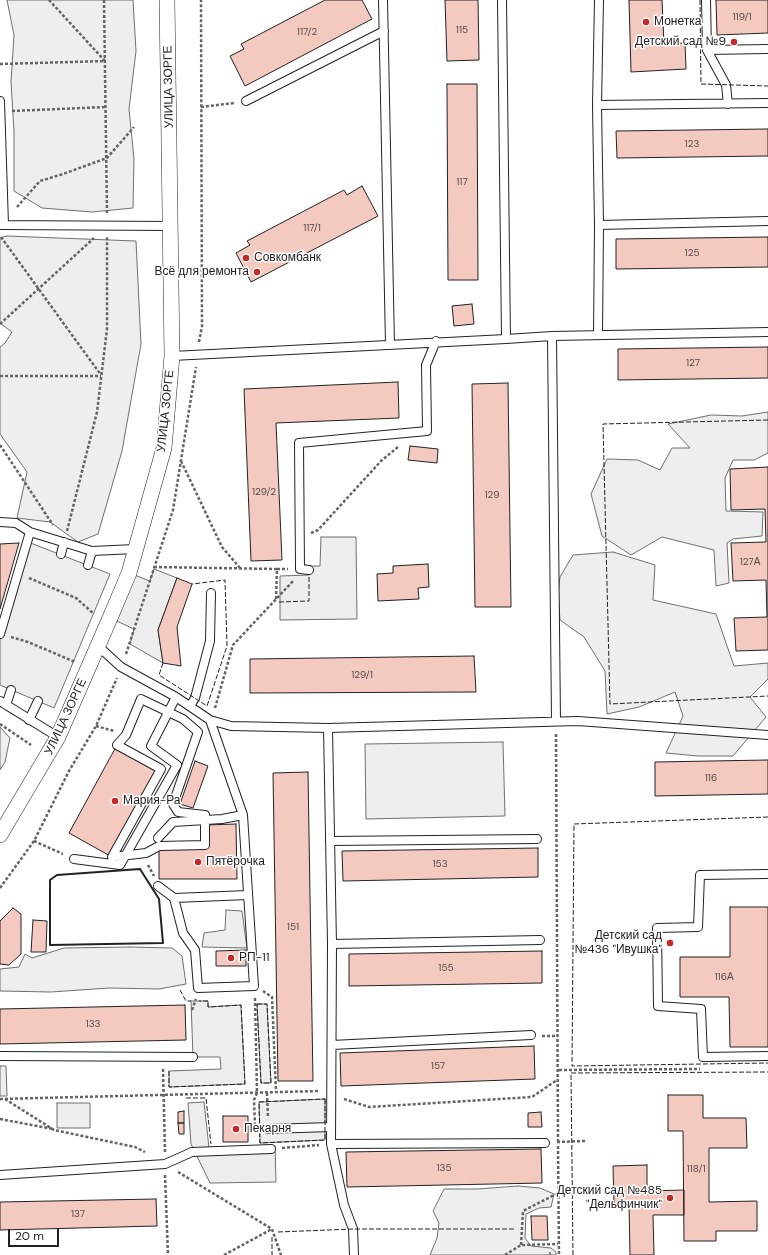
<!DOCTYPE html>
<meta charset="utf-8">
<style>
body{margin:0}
#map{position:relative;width:768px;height:1255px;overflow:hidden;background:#fff;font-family:"DM Sans",sans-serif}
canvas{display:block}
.scale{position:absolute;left:8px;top:1229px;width:51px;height:18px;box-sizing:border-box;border:2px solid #222;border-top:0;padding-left:5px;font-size:12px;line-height:14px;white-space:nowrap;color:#222;-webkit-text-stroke:3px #fff;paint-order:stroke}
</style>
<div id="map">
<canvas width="768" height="1255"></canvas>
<div class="scale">20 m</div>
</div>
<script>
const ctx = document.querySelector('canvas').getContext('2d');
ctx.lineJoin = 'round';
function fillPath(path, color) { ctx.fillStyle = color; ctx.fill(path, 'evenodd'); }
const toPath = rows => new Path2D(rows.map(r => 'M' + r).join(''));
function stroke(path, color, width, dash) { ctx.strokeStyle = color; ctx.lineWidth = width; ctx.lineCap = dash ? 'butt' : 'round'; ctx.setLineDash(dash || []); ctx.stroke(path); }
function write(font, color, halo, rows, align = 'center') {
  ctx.font = font + ' "DM Sans",sans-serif'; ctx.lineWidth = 3; ctx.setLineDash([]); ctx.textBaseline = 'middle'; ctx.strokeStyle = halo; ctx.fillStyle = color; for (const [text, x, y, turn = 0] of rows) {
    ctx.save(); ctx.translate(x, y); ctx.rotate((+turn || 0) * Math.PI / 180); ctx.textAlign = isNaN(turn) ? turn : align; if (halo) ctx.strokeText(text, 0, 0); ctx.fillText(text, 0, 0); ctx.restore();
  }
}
const green = toPath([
 [7,0,133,0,136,51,129,109,134,159,133,208,92,212,42,208,14,191,14,132,11,82,14,35,7,0],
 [7,236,136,241,141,344,122,451,98,534,78,542,50,522,17,518,27,472,0,434,0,347,5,343,12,332,0,323,0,238,7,236],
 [768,412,768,453,754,460,733,460,725,478,726,511,763,512,762,536,733,539,727,543,729,583,716,586,714,550,662,537,631,555,602,536,591,494,607,459,638,460,660,470,672,448,690,448,668,424,711,415,742,416,768,412],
 [613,552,655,565,653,600,716,614,734,666,768,663,768,679,750,697,766,717,733,756,698,756,666,753,683,716,675,692,639,707,607,714,605,671,584,637,560,620,558,593,560,577,573,555,613,552],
 [0,727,10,738,5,762,0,770,0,727],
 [503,742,505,816,366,819,365,744,503,742],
 [226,910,242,911,247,948,202,947,204,933,225,930,226,910],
 [130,947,172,948,182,956,186,984,159,989,109,988,51,992,0,991,0,969,19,967,25,954,32,958,64,948,130,947],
 [257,1004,267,1004,271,1083,261,1083,257,1004],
 [57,1103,90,1103,90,1128,57,1128,57,1103],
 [518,1186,540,1188,554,1194,551,1207,539,1208,526,1214,525,1238,531,1246,551,1248,556,1252,556,1255,430,1255,437,1238,439,1223,433,1211,444,1189,477,1189,518,1186]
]);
const parking = toPath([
 [321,537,356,537,357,619,280,620,280,576,309,575,309,566,320,566,321,537],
 [28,542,110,574,54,708,0,685,0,634,28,542],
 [154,569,177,578,158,630,163,663,130,644,134,629,110,618,129,573,150,581,154,569],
 [191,1001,208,1001,208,1007,241,1005,245,1084,169,1087,169,1071,221,1069,220,1057,193,1057,191,1001],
 [0,1066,6,1066,7,1096,0,1096,0,1066],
 [325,1099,325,1140,260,1143,259,1102,325,1099],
 [204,1102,209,1148,275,1146,276,1182,210,1183,191,1144,188,1103,204,1102]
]);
const building = toPath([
 [325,0,362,0,372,19,245,86,230,56,244,49,241,44,325,0],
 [445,0,478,0,479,60,447,61,445,0],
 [629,0,662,0,664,44,685,43,686,69,631,72,629,0],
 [716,0,768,0,768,33,717,35,716,0],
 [447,84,477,84,478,280,448,280,447,84],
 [768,129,768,156,617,158,616,131,768,129],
 [362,186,378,216,251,282,236,253,250,245,247,241,344,190,347,195,362,186],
 [768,237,768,267,616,269,616,239,768,237],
 [472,304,474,324,454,326,452,306,472,304],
 [768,347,768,378,618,380,618,349,768,347],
 [398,382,399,418,276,423,282,560,251,561,244,389,398,382],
 [508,383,511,607,475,607,472,384,508,383],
 [410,446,438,449,437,463,408,460,410,446],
 [768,467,768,650,736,651,734,618,767,617,766,580,733,581,731,543,766,542,765,509,731,510,730,469,768,467],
 [19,543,0,609,0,544,19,543],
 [428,564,429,587,418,588,419,599,378,601,377,574,393,573,393,566,428,564],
 [177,578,192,584,177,627,181,666,163,663,158,630,177,578],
 [474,656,476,692,250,693,250,659,474,656],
 [117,745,161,769,112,857,69,833,117,745],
 [768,760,768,794,655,796,655,762,768,760],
 [195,761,208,766,193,808,180,804,195,761],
 [308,772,313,1081,278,1081,273,773,308,772],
 [236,824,237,879,159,879,159,846,205,845,205,825,236,824],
 [538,848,538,877,343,881,342,851,538,848],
 [730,907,768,907,768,1047,730,1047,729,997,680,997,680,957,730,957,730,907],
 [13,908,21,914,21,954,9,965,0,964,0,921,13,908],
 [33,920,47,921,46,952,31,952,33,920],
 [246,950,246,966,216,966,216,951,246,950],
 [542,951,542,983,349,986,349,954,542,951],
 [185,1005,186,1040,0,1044,0,1009,185,1005],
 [534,1046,535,1079,341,1086,340,1053,534,1046],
 [668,1095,703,1095,703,1118,746,1118,747,1148,709,1148,709,1202,757,1201,757,1231,716,1231,716,1241,684,1241,683,1131,668,1131,668,1095],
 [184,1111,184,1123,178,1123,178,1112,184,1111],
 [541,1112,542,1127,528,1127,528,1113,541,1112],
 [223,1116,248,1116,248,1142,223,1142,223,1116],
 [178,1123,184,1123,184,1134,179,1134,178,1123],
 [541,1149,542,1183,347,1187,346,1152,541,1149],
 [647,1165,647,1191,684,1190,684,1215,653,1215,654,1255,630,1255,629,1204,614,1204,613,1166,647,1165],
 [156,1199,157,1226,0,1230,0,1202,156,1199],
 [531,1216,547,1216,548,1240,532,1240,531,1216]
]);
const path = toPath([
 [104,0,107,213],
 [0,64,105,61,49,0],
 [201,107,234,103],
 [12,111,106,107],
 [17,207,40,181,63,174,107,158,134,127],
 [1,237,101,375],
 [0,324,94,238],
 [199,342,202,326,201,0],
 [0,376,101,376],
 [0,445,53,525],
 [181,461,222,547,240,568],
 [67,531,97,412,107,329,107,236],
 [311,533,318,530,381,461,398,447],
 [154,567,277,569,276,599],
 [277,569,288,569],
 [29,578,76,598,94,614],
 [11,637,28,642,75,662],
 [126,654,173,510,196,367],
 [215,708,233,645,294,580],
 [0,724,31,745],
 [96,726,114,731],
 [556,734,558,1141],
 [34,841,63,854],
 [148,865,154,876],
 [0,888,34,841,69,771,96,726,117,678],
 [263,991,272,997,276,1092],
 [255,998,257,1093,254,1100,255,1126],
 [192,1010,196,999],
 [542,1036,558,1036],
 [163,1069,165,1152],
 [559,1070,700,1069],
 [267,1093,268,1118],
 [0,1099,319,1091],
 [5,1099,54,1130,135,1147,145,1152],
 [344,1099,369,1107,532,1097,557,1080],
 [0,1119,53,1129],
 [557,1142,585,1141],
 [558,1146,559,1255],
 [282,1148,319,1145],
 [178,1172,272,1229,281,1255],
 [165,1175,168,1255],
 [521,1245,523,1211,558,1193],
 [224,1255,272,1229],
 [505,1255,521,1245,558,1244]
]);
const lane = toPath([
 [383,0,390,345],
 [706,0,707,50],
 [0,101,4,225],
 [246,101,384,31],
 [728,104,726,85,707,50,768,49],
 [597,105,768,103],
 [0,225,171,226],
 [599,225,768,221],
 [598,335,599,225,597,105,599,0],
 [552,336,768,332],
 [506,339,552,336,556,721],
 [172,356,506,339,502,0],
 [0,522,16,523,30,532,92,551,135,549],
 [61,554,64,542],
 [88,565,92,551],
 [309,570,300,569,299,443,427,431,426,365,436,341],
 [0,634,30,532],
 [98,646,121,667,176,697,210,720,231,726,328,728,578,721,768,735],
 [141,699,183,719,198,732,173,804,178,812,205,815,205,845,159,846,146,853,112,857,161,769,117,745,126,735,141,699],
 [0,701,58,737],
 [6,705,11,690],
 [190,706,195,698,210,641,211,593],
 [29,720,38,701],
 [328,728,332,944,331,1144,344,1205,353,1229,354,1255],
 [158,838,173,822,222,819,243,815],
 [330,841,537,839],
 [74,859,120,865,177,765,151,746,176,697],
 [768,874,700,875,698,927,657,928,658,1006,701,1009,703,1057,768,1056],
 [158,886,174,898,248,895],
 [174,898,183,933,195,950,198,988,254,986,243,815,210,720],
 [332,944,540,940],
 [332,1045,531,1035],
 [0,1056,193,1057],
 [268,1129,331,1127],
 [331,1144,545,1143],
 [0,1175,165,1164,192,1152,271,1149]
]);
const street = toPath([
 [0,835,58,737,110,618,129,573,164,448,172,356,167,0]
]);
const fence = toPath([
 [700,0,701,84,768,86],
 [768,420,603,424,610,704,768,696],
 [279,602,309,601,309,575],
 [163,663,159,675,207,706,227,646,225,580,192,584],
 [768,817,574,824,572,1066,768,1063],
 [180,990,186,1001,191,1001],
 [257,1004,267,1004,271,1083,261,1083,257,1004],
 [169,1071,169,1087,245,1084,241,1005,208,1007,208,1001,199,1001],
 [186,1098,206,1098,211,1144],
 [325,1099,325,1140,260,1143,259,1102,325,1099],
 [278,1232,353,1229,516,1229],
 [272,1237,272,1255],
 [550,1252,550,1255],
 [573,1255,571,1073,768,1072]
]);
const wall = toPath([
 [140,869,159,899,163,943,50,945,50,880,57,875,140,869]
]);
const markers = [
 [646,22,4,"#c62828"],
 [734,42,4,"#c62828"],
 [246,258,4,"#c62828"],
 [257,272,4,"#c62828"],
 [115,801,4,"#c62828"],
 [198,862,4,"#c62828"],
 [670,943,4,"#c62828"],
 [231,958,4,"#c62828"],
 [236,1129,4,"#c62828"],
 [670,1198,4,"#c62828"]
];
const numberNames = [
 ["119/1",742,17],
 ["115",462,30],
 ["117/2",307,32],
 ["123",692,144],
 ["117",462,182],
 ["117/1",312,228],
 ["125",692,253],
 ["127",693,363],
 ["129/2",264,492],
 ["129",492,495],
 ["127А",750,562],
 ["129/1",362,675],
 ["116",711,778],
 ["153",440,864],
 ["151",293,927],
 ["155",446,968],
 ["116А",724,977],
 ["133",93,1024],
 ["157",438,1066],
 ["135",444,1168],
 ["118/1",696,1169],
 ["137",78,1214]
];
const poiNames = [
 ["Монетка",654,22],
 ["Детский сад №9",726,42,"right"],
 ["Совкомбанк",254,258],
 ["Всё для ремонта",249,272,"right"],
 ["Мария-Ра",123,801],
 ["Пятёрочка",206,862],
 ["Детский сад",662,936,"right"],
 ["№436 \"Ивушка\"",662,950,"right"],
 ["РП-11",239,958],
 ["Пекарня",244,1129],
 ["Детский сад №485",662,1191,"right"],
 ["\"Дельфинчик\"",662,1205,"right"]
];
const streetNames = [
 ["УЛИЦА ЗОРГЕ",169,87,-91],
 ["УЛИЦА ЗОРГЕ",166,411,-84],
 ["УЛИЦА ЗОРГЕ",66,717,-65]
];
fillPath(green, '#eee');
stroke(green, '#6f6f6f', 1);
fillPath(parking, '#ededed');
stroke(parking, '#6f6f6f', 1);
fillPath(building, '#f3c9c0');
stroke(building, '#222', 1);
stroke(lane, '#222', 10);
stroke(street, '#222', 16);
stroke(path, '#646464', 2.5, [3, 2]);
stroke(lane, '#fff', 8);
stroke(street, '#fff', 15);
stroke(fence, '#222', 1, [5, 2]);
stroke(wall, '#222', 2);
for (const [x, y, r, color] of markers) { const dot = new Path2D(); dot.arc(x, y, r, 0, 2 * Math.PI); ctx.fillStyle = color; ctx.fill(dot); stroke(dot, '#fff', 1.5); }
write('10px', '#564c4a', null, numberNames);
write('12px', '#222', '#fff', poiNames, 'left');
write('12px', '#222', '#fff', streetNames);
</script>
